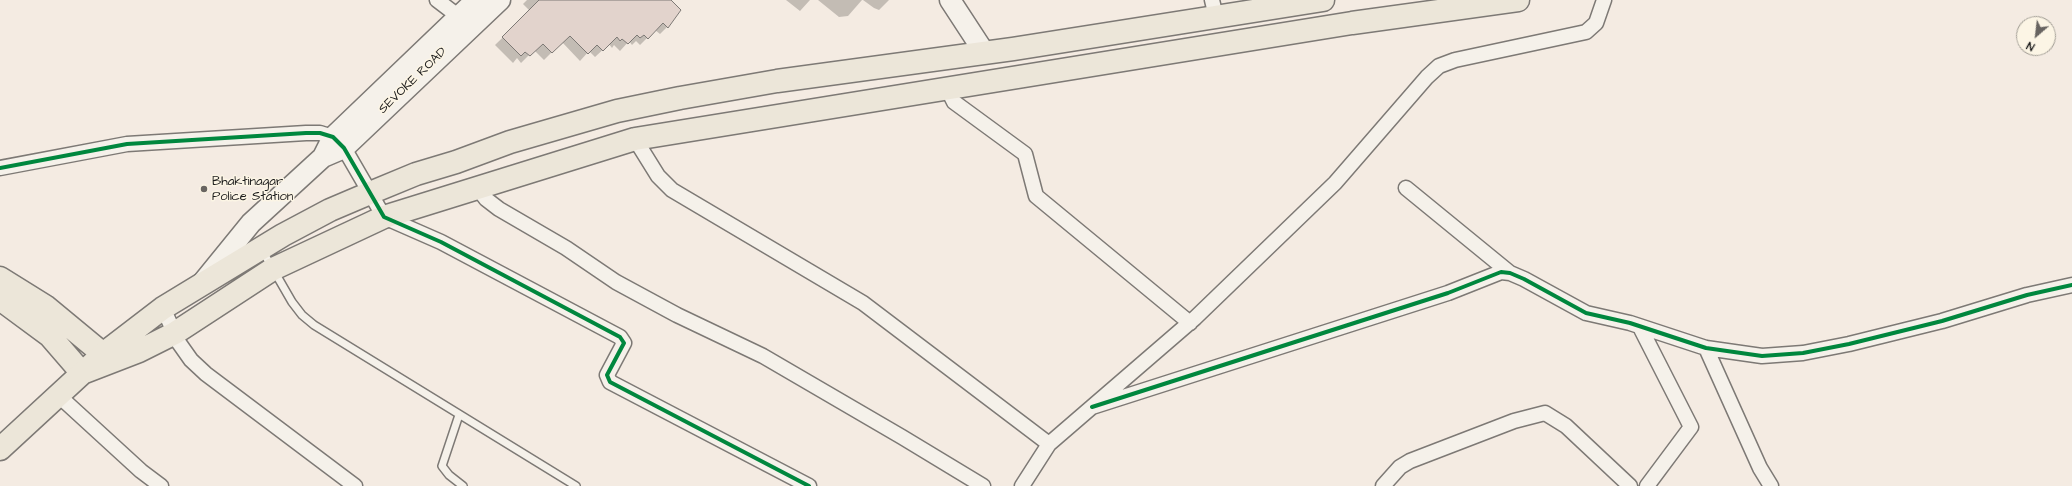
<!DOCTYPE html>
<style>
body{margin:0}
#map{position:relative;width:2072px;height:486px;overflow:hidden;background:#f4ebe2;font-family:"Architects Daughter",sans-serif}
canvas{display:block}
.north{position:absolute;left:2016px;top:16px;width:40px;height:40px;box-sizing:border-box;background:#fcf5e5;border:1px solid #a29e95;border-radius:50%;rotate:208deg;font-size:11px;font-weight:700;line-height:16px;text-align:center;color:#1c1c1c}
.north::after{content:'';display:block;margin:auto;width:14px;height:18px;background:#686461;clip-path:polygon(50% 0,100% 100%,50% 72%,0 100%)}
</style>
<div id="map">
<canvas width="2072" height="486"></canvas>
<div class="north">N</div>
</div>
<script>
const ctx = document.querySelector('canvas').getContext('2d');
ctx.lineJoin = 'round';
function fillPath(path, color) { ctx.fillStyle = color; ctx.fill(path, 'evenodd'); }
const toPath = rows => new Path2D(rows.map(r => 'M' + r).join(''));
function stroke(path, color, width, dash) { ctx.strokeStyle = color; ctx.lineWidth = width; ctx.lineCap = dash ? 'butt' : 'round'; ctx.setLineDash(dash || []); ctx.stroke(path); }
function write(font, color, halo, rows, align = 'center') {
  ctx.font = font + ' "Architects Daughter",sans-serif'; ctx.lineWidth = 3; ctx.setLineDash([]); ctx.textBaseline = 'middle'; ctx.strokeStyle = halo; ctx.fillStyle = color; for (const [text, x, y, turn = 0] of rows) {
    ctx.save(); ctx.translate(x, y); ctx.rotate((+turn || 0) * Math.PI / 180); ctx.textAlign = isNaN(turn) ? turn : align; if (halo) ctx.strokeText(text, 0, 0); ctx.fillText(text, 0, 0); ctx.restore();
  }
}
const shadow = toPath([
 [527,0,669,0,667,27,660,34,655,30,640,45,636,41,632,45,629,41,620,51,614,45,612,48,609,44,595,57,589,51,580,61,562,42,544,60,534,50,521,63,517,58,513,63,495,45,530,11,523,4],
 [786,0,810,0,800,11],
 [818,0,862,0,848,16,839,17],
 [863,0,889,0,879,10,874,8]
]);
const building = toPath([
 [539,0,671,0,681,10,668,28,663,23,648,39,644,35,640,38,637,35,628,44,622,39,620,41,617,37,603,51,597,45,588,54,570,36,552,53,543,44,530,56,525,52,521,56,502,37,539,0]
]);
const lane = toPath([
 [262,250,292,302,302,315,314,325,576,486],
 [459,415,442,466,449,475,463,486]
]);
const street = toPath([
 [437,0,458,16],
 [1212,0,1216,17],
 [947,88,954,102,1025,154,1036,196,1190,323],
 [635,139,658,176,672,190,863,303,1049,444],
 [0,168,127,144,306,133,320,133,333,137,344,148,384,217,441,242,620,337,624,343,607,375,610,382,809,486],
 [477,187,486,199,499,209,566,248,616,282,677,315,763,356,902,437,983,486],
 [1406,188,1510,273],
 [163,308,179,343,191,360,206,374,355,486],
 [1640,327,1691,427,1647,486],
 [1706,348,1760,468,1771,486],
 [58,395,141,471,161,486],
 [1092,407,1448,293,1501,272,1510,273,1524,279,1586,313,1630,323,1706,348,1762,356,1803,353,1849,344,1942,321,2027,295,2072,285],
 [1022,486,1049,444,1195,318,1335,183,1427,77,1439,66,1455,60,1586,32,1596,23,1604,0],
 [1383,486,1400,467,1410,461,1514,421,1545,413,1566,426,1630,486]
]);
const secondary = toPath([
 [950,0,984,52],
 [323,157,333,137,476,0],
 [203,282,251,223,323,157,344,148,500,0]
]);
const primary = toPath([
 [0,278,45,306,103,354],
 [0,299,50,336,82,373]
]);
const highway = toPath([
 [82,373,139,351,175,333,273,269,384,217,635,139,1352,23,1518,0],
 [0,449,103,354,163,308,283,235,330,210,370,193,416,174,456,162,510,142,617,111,680,98,777,81,1013,49,1323,0]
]);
const cycleway = toPath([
 [0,168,127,144,306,133,320,133,333,137,344,148,384,217,441,242,620,337,624,343,607,375,610,382,809,486],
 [1092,407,1448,293,1501,272,1510,273,1524,279,1586,313,1630,323,1706,348,1762,356,1803,353,1849,344,1942,321,2027,295,2072,285]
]);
const markers = [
 [204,189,4,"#686461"]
];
const streetNames = [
 ["SEVOKE ROAD",413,81,-44]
];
const poiNames = [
 ["Bhaktinagar",212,182],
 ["Police Station",212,197]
];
fillPath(shadow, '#0003');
fillPath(building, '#e2d3cc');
stroke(building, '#7d7975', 1);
stroke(lane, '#7d7975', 10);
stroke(street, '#7d7975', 17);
stroke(secondary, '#7d7975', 23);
stroke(primary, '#7d7975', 25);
stroke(highway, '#7d7975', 25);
stroke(lane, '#f5f1ea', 7);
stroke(street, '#f5f1ea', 14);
stroke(secondary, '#f5f1ea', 20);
stroke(primary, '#ece6d9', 22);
stroke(highway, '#ece6d9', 22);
stroke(cycleway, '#00873e', 4);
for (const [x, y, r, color] of markers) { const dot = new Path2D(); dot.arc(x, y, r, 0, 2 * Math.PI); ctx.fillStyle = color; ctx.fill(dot); stroke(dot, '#fcf5e5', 1.5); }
write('13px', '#1c1c1c', '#fcf5e5', streetNames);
write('13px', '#1c1c1c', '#fcf5e5', poiNames, 'left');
</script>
